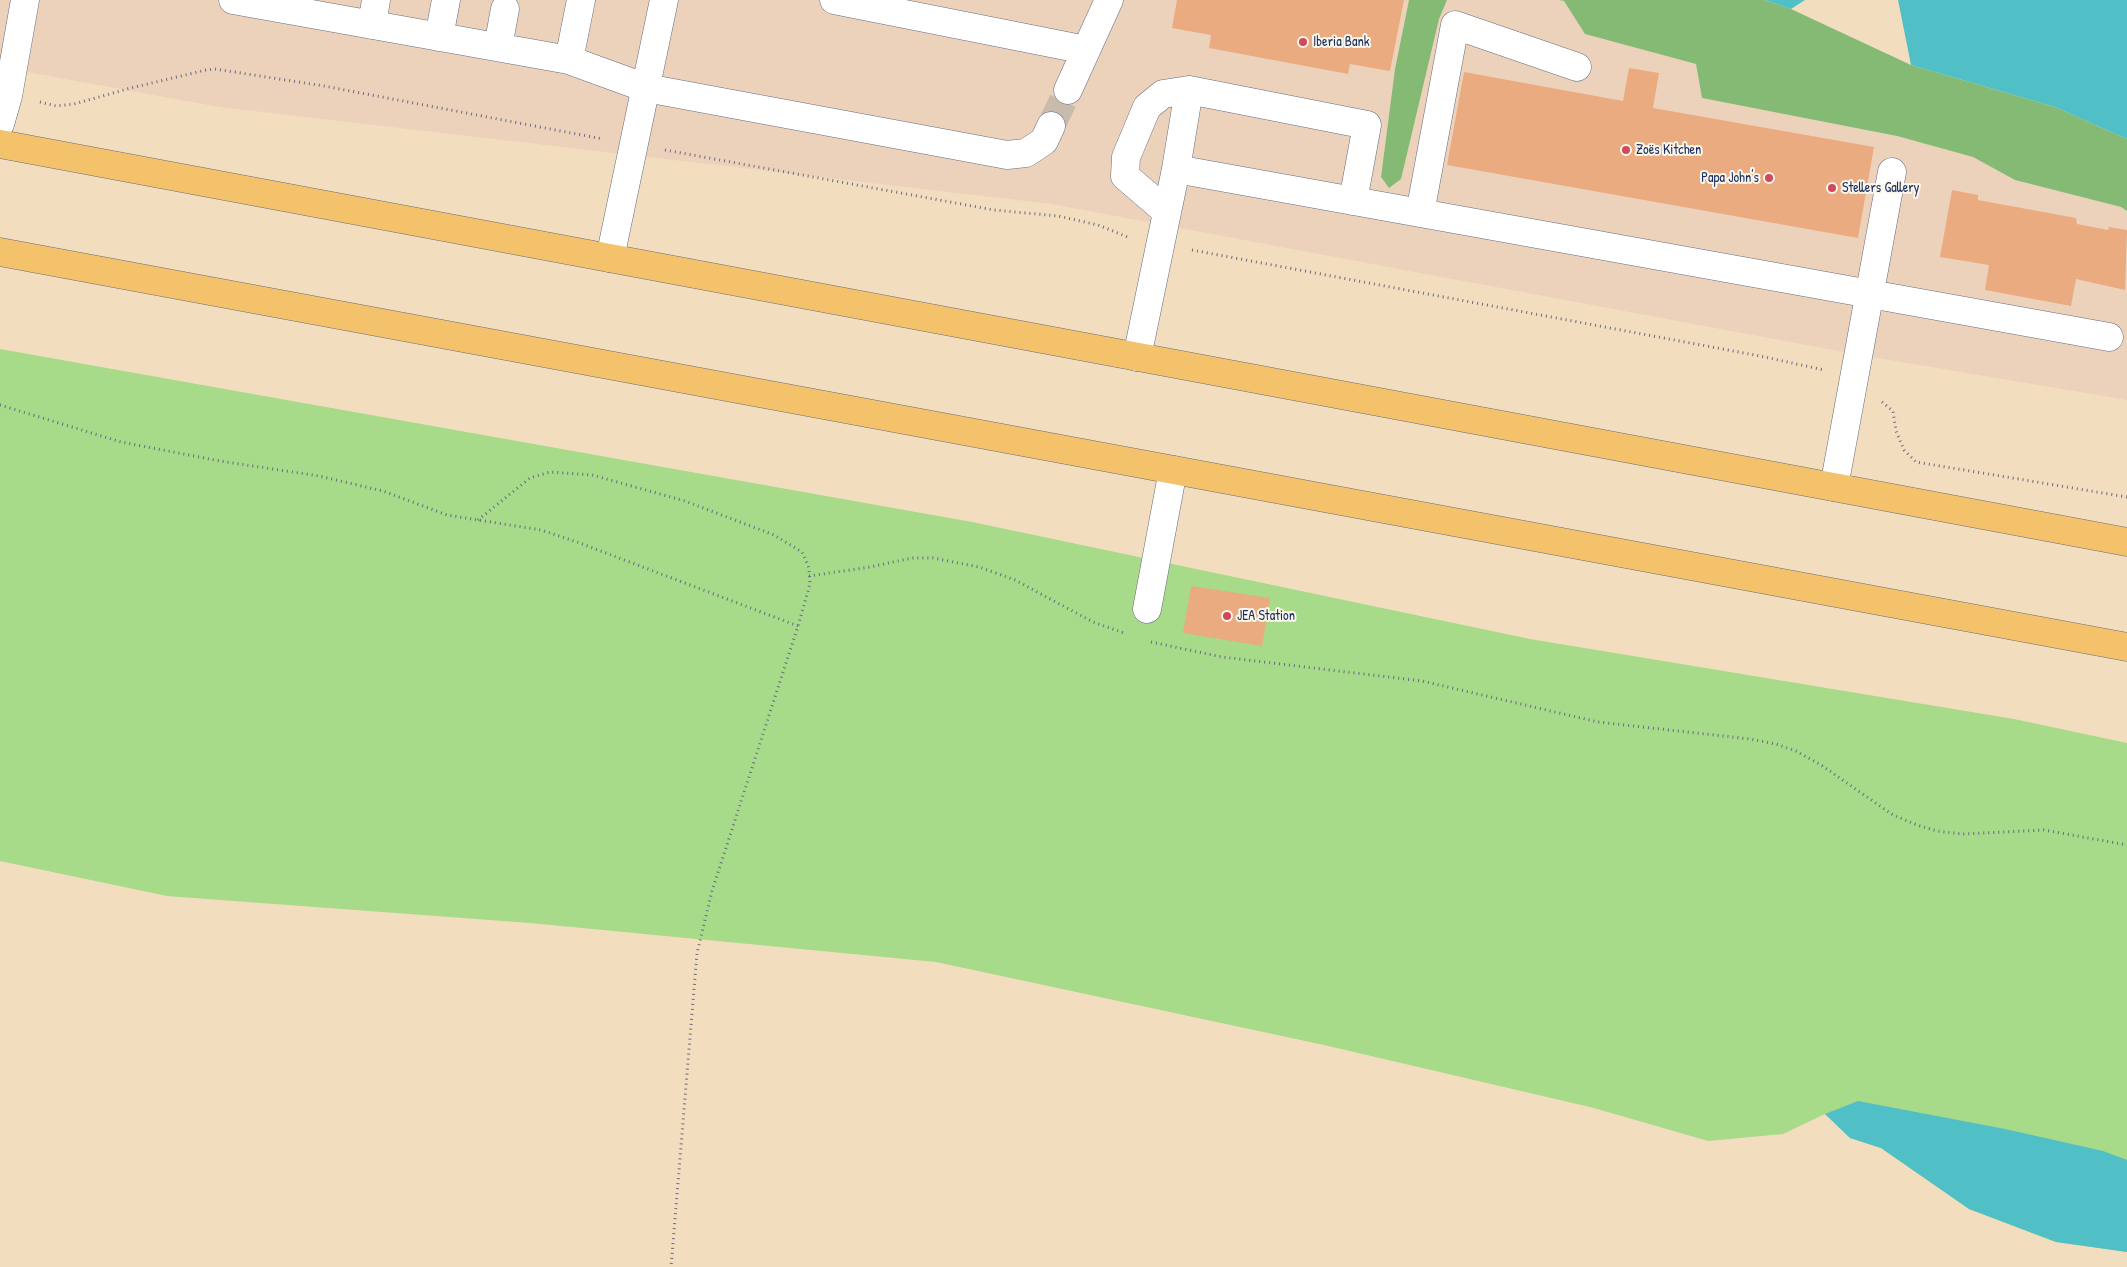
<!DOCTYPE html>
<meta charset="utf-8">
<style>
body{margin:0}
canvas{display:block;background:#f3ddbf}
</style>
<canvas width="2127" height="1267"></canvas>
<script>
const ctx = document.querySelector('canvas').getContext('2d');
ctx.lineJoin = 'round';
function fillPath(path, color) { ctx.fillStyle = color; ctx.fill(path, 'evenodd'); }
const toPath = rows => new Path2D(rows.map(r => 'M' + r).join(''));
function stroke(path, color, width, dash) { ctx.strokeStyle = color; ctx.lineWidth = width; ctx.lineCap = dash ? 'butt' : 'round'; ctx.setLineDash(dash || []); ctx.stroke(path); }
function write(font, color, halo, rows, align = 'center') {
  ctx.font = font + ' "Patrick Hand",sans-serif'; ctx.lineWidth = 4; ctx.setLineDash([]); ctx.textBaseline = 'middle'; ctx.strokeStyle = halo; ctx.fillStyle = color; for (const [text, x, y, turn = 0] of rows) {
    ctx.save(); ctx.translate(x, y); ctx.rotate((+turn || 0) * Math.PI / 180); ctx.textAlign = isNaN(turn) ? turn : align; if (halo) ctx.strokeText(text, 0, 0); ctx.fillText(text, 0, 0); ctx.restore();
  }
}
const built = toPath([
 [0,0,1409,0,1395,69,1381,177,1389,188,1439,19,1447,0,1559,0,1564,1,1585,34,1696,64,1702,98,1897,136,1973,157,2015,180,2121,207,2127,211,2127,400,1854,354,1051,204,219,107,0,67]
]);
const green = toPath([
 [0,349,972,522,1530,639,2014,719,2127,743,2127,1252,2056,1242,1969,1209,1881,1148,1850,1138,1825,1114,1783,1134,1708,1141,1594,1108,1324,1045,936,962,530,923,167,896,0,861]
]);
const forest = toPath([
 [1409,0,1447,0,1439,19,1401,179,1389,188,1381,177,1395,69],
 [1559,0,1765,0,1791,9,1911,65,2055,107,2127,139,2127,211,2121,207,2015,180,1973,157,1897,136,1702,98,1696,64,1585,34,1564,1]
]);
const water = toPath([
 [1765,0,1805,0,1791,9],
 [1898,0,2127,0,2127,139,2055,107,1911,65],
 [1858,1101,2005,1129,2103,1151,2127,1160,2127,1252,2056,1242,1969,1209,1881,1148,1850,1138,1825,1114]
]);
const building = toPath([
 [1177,0,1404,0,1390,71,1350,64,1348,74,1209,48,1211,35,1172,28],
 [1629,68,1659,73,1653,108,1874,147,1858,238,1447,165,1464,72,1623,101],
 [1952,190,1978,195,1978,200,2076,218,2077,224,2108,230,2109,227,2127,230,2125,290,2076,279,2071,306,1985,290,1989,265,1940,257],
 [1191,586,1270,598,1262,646,1183,633]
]);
const minorTunnel = toPath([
 [1051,126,1068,90]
]);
const path = toPath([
 [40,102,56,106,74,104,131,88,206,70,215,69,324,86,603,139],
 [665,150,994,210,1058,216,1098,225,1130,238],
 [1192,250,1760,356,1824,370],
 [1882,402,1893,411,1896,431,1904,450,1916,462,2127,497],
 [0,405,121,442,220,461,319,476,383,491,447,515,541,530,577,542,798,626],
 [478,520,530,478,550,472,592,475,685,501,774,535,802,552,809,568,810,584,798,626,712,891,697,953,671,1267],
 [809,576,870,567,912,558,933,558,979,567,1015,580,1093,622,1124,633],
 [1151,642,1222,657,1422,681,1598,722,1750,739,1776,744,1796,751,1821,765,1893,815,1917,825,1937,831,1962,834,2044,830,2127,845]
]);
const minor = toPath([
 [233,0,569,60,581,0],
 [834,0,1086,50],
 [372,25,376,0],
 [439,37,446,0],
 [498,47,505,9],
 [569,60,646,88,1007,155,1026,153,1044,141,1051,126],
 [1068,90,1109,0],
 [0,124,8,96,25,0],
 [1176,169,1189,90],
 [1167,212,1125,176,1126,157,1147,107,1163,94,1189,90,1367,125,1353,201],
 [1420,213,1455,25,1577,67],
 [610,258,664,0],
 [1137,357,1176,169,2109,337],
 [1834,487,1892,172],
 [1147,609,1173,470]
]);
const major = toPath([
 [0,144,2127,542],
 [0,252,2127,647]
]);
const markers = [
 [1303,42,5,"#d1495b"],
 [1626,150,5,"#d1495b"],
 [1769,178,5,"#d1495b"],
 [1832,188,5,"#d1495b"],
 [1227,616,5,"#d1495b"]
];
const poiNames = [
 ["Iberia Bank",1313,42],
 ["Zoës Kitchen",1636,150],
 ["Papa John's",1759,178,"right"],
 ["Stellers Gallery",1842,188],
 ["JEA Station",1237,616]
];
fillPath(built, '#edd2bb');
fillPath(green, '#a7da89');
fillPath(forest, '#85ba75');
fillPath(water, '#51bfc6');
fillPath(building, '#eaab81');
stroke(minorTunnel, '#c8baac', 28, [28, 14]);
stroke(minor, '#676c80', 29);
stroke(major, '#676c80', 29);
stroke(path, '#676c80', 3, [1, 4]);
stroke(minor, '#fff', 28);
stroke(major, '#f3c26a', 28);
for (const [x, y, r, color] of markers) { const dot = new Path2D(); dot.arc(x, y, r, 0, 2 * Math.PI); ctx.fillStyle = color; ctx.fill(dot); stroke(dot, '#fbf7ec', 2); }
write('14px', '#1b2f5e', '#fbf7ec', poiNames, 'left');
</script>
